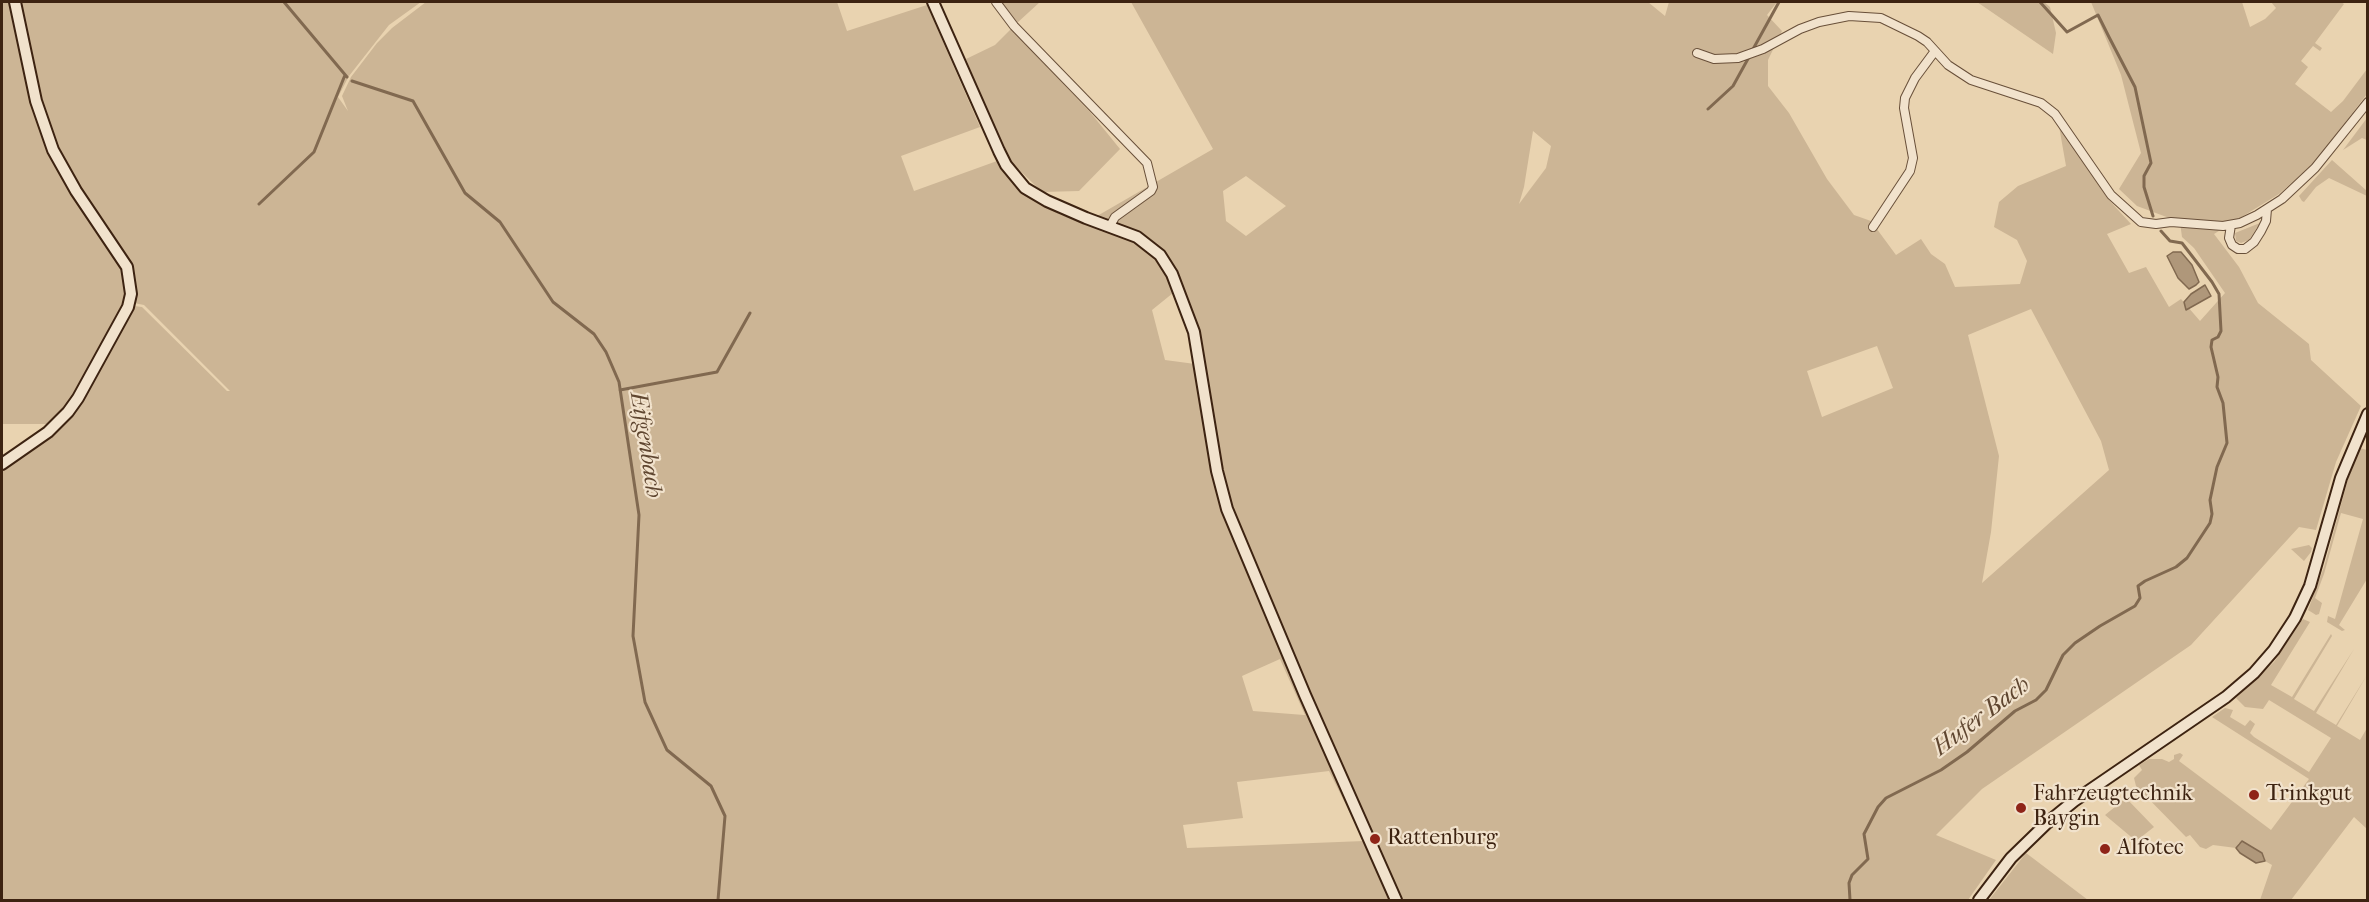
<!DOCTYPE html>
<style>
body{margin:0}
#map{position:relative;width:2369px;height:902px;overflow:hidden;background:#e9d3b0;font-family:"IM FELL French Canon",serif}
canvas{display:block}
.frame{position:absolute;inset:0;border:3px solid #3d2311;pointer-events:none}
</style>
<div id="map">
<canvas width="2369" height="902"></canvas>
<div class="frame"></div>
</div>
<script>
const ctx = document.querySelector('canvas').getContext('2d');
ctx.lineJoin = 'round';
function fillPath(path, color) { ctx.fillStyle = color; ctx.fill(path, 'evenodd'); }
const toPath = rows => new Path2D(rows.map(r => 'M' + r).join(''));
function stroke(path, color, width, dash) { ctx.strokeStyle = color; ctx.lineWidth = width; ctx.lineCap = dash ? 'butt' : 'round'; ctx.setLineDash(dash || []); ctx.stroke(path); }
function write(font, color, halo, rows, align = 'center') {
  ctx.font = font + ' "IM FELL French Canon",serif'; ctx.lineWidth = 4.5; ctx.setLineDash([]); ctx.textBaseline = 'middle'; ctx.strokeStyle = halo; ctx.fillStyle = color; for (const [text, x, y, turn = 0] of rows) {
    ctx.save(); ctx.translate(x, y); ctx.rotate((+turn || 0) * Math.PI / 180); ctx.textAlign = isNaN(turn) ? turn : align; if (halo) ctx.strokeText(text, 0, 0); ctx.fillText(text, 0, 0); ctx.restore();
  }
}
const green = toPath([
 [2,2,13,2,51,151,120,262,126,279,127,294,124,305,68,406,51,424,2,424],
 [19,2,421,2,389,25,349,76,338,97,348,111,342,96,351,77,377,43,392,28,426,2,837,2,847,31,927,5,980,127,901,156,914,191,997,161,1022,190,1061,215,1085,223,1213,149,1131,2,1648,2,1665,16,1669,2,1777,2,1767,15,1782,31,1768,60,1768,86,1789,113,1827,179,1854,215,1871,221,1896,255,1921,239,1931,254,1945,264,1955,287,2020,284,2027,261,2017,240,1994,227,1999,202,2018,186,2066,166,2059,126,2108,199,2131,224,2107,234,2129,273,2146,267,2169,307,2181,299,2200,321,2225,293,2194,248,2182,237,2180,222,2137,206,2119,189,2141,153,2121,75,2091,2,2242,2,2250,27,2265,19,2276,8,2271,2,2341,2,2344,4,2315,43,2322,48,2320,51,2313,46,2301,61,2308,67,2295,84,2331,112,2343,101,2367,69,2367,94,2314,163,2279,194,2214,234,2239,267,2258,303,2309,344,2311,360,2361,406,2336,462,2316,530,2299,527,2191,645,1982,789,1936,835,1996,860,1968,900,2,900,2,469,50,435,134,306,142,307,227,391,230,391,144,305,134,303,135,280,131,265,78,189,56,148,39,100],
 [1533,131,1551,146,1546,168,1519,204,1524,187],
 [1246,176,1286,206,1246,236,1226,221,1223,191],
 [1173,293,1188,324,1195,364,1165,360,1152,310],
 [2031,309,2101,441,2109,470,1982,583,1991,532,1999,456,1968,335],
 [1877,346,1893,388,1822,417,1807,371],
 [1280,659,1305,715,1304,715,1253,711,1242,676],
 [1329,771,1364,841,1187,848,1183,825,1243,818,1237,782],
 [1004,2,1040,2,1017,23,1001,4],
 [1977,2,2044,2,2050,7,2056,33,2053,54],
 [1011,29,1090,112,1120,149,1079,191,1042,192,1005,156,966,59,995,45],
 [2367,118,2367,140,2362,138,2343,150],
 [2332,160,2367,191,2367,196,2329,178,2316,187,2304,202,2302,201,2299,196],
 [2260,223,2249,240,2241,243,2236,241,2235,233],
 [2360,448,2367,450,2367,579,2339,625,2345,630,2342,631,2327,622,2328,616,2335,619,2363,519,2341,513,2324,574,2315,598,2322,603,2319,614,2316,615,2308,610,2324,567,2348,479],
 [2309,545,2312,548,2311,552,2304,561,2291,549],
 [2303,619,2310,622,2271,685,2292,697,2331,634,2332,636,2294,699,2314,711,2354,649,2316,713,2336,725,2367,675,2337,726,2360,740,2367,728,2367,829,2354,817,2291,900,2260,900,2272,865,2265,861,2265,858,2239,843,2236,848,2213,845,2206,849,2200,847,2190,835,2186,837,2136,786,2134,778,2142,770,2139,765,2149,759,2162,759,2169,762,2174,759,2174,755,2180,753,2183,755,2179,761,2271,830,2309,779,2212,717,2225,708,2233,710,2230,717,2245,726,2250,720,2255,724,2250,733,2254,737,2309,772,2331,738,2269,700,2263,709,2245,707,2236,698,2274,662],
 [2126,798,2154,827,2136,841,2105,815],
 [2026,853,2034,859,2088,900,1989,900]
]);
const water = toPath([
 [2173,252,2181,252,2192,265,2199,282,2196,285,2189,289,2178,278,2167,256,2173,252],
 [2205,285,2211,296,2186,310,2184,302,2191,294,2205,285],
 [2242,841,2262,853,2265,861,2256,863,2240,853,2236,848,2242,841]
]);
const stream = toPath([
 [284,2,347,77],
 [2040,2,2067,32,2098,15,2109,37,2135,87,2151,163,2144,176,2144,187,2153,216],
 [1752,51,1779,2],
 [352,81,413,101,465,193,500,222,553,302,594,334,606,352,619,382,639,515,633,636,645,702,667,750,711,786,725,816,718,900],
 [1708,109,1733,86,1749,57],
 [259,204,314,152,345,75],
 [620,390,717,372,750,313],
 [1850,900,1849,883,1852,875,1868,859,1864,834,1878,807,1886,798,1941,770,1967,752,2015,711,2036,700,2046,690,2063,655,2075,643,2100,626,2135,606,2140,598,2138,586,2145,581,2176,567,2187,558,2210,523,2212,514,2210,500,2217,467,2227,443,2223,403,2217,387,2218,377,2211,347,2212,340,2218,337,2221,331,2219,294,2212,282,2182,243,2170,241,2161,231]
]);
const street = toPath([
 [996,2,1014,26,1147,163,1153,187,1151,191,1115,217,1110,226],
 [1697,53,1714,59,1738,58,1763,49,1800,29,1819,22,1849,16,1881,18,1918,36,1927,42,1948,65,1971,80,2041,103,2055,114,2111,195,2141,222,2156,224,2171,222,2223,226,2240,223,2257,215,2282,199,2315,168,2368,102],
 [2231,225,2229,238,2232,245,2238,249,2245,249,2254,242,2261,231,2266,221,2267,209],
 [1873,227,1910,171,1913,158,1904,108,1905,98,1915,78,1935,51]
]);
const secondary = toPath([
 [933,2,999,151,1006,165,1025,188,1047,201,1086,218,1137,237,1160,255,1172,274,1194,332,1217,471,1227,509,1305,695,1396,900],
 [2,464,48,432,68,412,78,398,128,307,131,294,127,267,76,191,53,150,36,101,15,2],
 [1979,900,2011,858,2047,823,2074,801,2226,697,2254,673,2274,650,2295,618,2310,586,2341,478,2368,414]
]);
const markers = [
 [2254,795,6,"#8f2418"],
 [2021,808,6,"#8f2418"],
 [1375,839,6,"#8f2418"],
 [2105,849,6,"#8f2418"]
];
const poiNames = [
 ["Fahrzeugtechnik",2033,795],
 ["Baygin",2033,820],
 ["Trinkgut",2266,795],
 ["Rattenburg",1387,839],
 ["Alfotec",2117,849]
];
const waterNames = [
 ["Eifgenbach",645,445,81],
 ["Hufer Bach",1982,717,-37]
];
fillPath(green, '#ccb595');
fillPath(water, '#af977a');
stroke(water, '#816950', 1.5);
stroke(stream, '#816950', 3);
stroke(street, '#684f39', 10);
stroke(secondary, '#3d2311', 14);
stroke(street, '#f1e2cc', 8);
stroke(secondary, '#f1e2cc', 10);
for (const [x, y, r, color] of markers) { const dot = new Path2D(); dot.arc(x, y, r, 0, 2 * Math.PI); ctx.fillStyle = color; ctx.fill(dot); stroke(dot, '#f1e2cc', 2); }
write('22px', '#3d2311', '#f1e2cc', poiNames, 'left');
write('italic 24px', '#5f4630', '#f1e2cc', waterNames);
</script>
